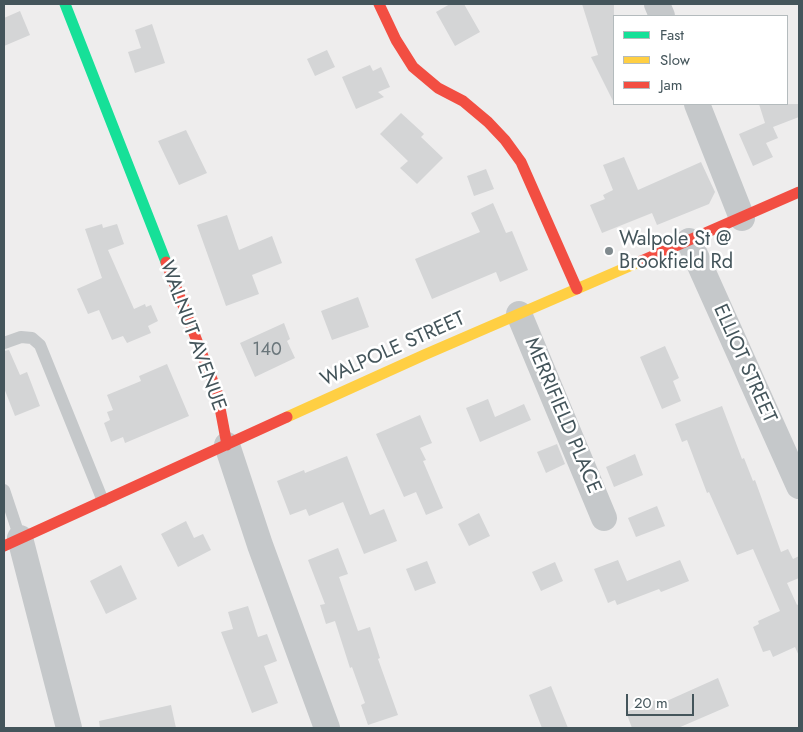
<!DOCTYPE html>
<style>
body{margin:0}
#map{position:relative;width:803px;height:732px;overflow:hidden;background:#eeeded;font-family:Jost,sans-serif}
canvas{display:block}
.frame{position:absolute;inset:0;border:5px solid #44555b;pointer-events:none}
.legend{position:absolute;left:613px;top:15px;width:175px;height:90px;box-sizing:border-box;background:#fff;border:1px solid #b4bbbd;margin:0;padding:6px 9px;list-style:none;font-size:15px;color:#44555b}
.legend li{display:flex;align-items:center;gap:10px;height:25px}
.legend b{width:25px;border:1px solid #b4bbbd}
.scale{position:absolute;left:626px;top:694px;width:68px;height:22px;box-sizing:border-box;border:2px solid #44555b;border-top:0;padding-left:6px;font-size:15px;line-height:18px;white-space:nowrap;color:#44555b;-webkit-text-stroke:4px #fff;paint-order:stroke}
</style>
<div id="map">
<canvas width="803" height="732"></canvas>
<div class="frame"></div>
<ul class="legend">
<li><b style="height:6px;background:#16e098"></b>Fast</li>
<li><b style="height:6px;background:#ffcf43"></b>Slow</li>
<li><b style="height:6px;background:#f24e42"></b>Jam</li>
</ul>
<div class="scale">20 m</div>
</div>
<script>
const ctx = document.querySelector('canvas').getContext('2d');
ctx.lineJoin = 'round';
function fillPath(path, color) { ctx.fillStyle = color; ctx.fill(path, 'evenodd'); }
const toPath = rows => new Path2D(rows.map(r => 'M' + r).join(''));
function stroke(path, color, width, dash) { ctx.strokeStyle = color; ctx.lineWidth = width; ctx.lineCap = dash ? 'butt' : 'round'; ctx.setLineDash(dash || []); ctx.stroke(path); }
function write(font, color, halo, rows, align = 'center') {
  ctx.font = font + ' Jost,sans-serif'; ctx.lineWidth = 5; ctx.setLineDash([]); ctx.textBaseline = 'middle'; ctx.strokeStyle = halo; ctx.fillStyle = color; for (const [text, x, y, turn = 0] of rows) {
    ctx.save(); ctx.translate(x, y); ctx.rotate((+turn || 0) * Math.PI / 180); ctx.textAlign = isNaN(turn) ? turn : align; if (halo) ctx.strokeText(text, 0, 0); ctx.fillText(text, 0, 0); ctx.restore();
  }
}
const building = toPath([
 [450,4,464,4,480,32,455,46,436,12],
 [582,4,614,4,614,103,591,57,598,55],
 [20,11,30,35,4,46,4,18],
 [152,24,165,63,135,73,128,52,141,48,135,30],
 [327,50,335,67,315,76,307,59],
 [370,65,373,71,381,67,390,87,378,92,384,97,356,109,342,77],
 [759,104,799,104,799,117,773,127,778,138,766,143,773,157,753,166,739,134,765,123],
 [401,113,424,134,421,137,443,158,417,184,400,168,408,161,380,134],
 [186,130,207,173,179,185,158,141],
 [624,157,638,190,701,162,715,192,709,204,657,225,652,213,602,233,590,205,605,199,603,195,613,190,603,165],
 [486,169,494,189,474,196,467,176],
 [493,203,506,233,512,231,528,270,500,282,496,272,432,299,415,259,480,232,471,213],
 [227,215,239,250,272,236,282,263,252,275,259,294,226,306,197,225],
 [102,224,103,228,117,224,124,244,108,250,134,309,145,304,146,307,151,305,158,321,148,326,151,333,127,343,123,336,112,340,99,310,88,314,77,289,102,278,85,229],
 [358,297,369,327,332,340,321,311],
 [284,323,290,339,287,341,295,358,255,377,240,343],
 [665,346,679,378,673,381,681,401,662,409,640,357],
 [9,350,20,375,27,372,40,406,15,416,4,388,4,351],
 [167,364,189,416,125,443,123,437,111,442,104,423,110,420,107,412,113,410,107,395,141,381,139,376],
 [488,399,495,417,524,404,531,420,480,442,466,408],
 [722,406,742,459,744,458,753,481,755,480,781,552,788,549,793,559,799,556,799,578,787,583,797,605,799,604,799,656,795,647,773,657,770,650,763,652,753,627,759,624,758,621,780,611,753,549,737,555,709,492,707,493,687,440,682,442,675,424],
 [420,415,432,443,420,448,426,460,423,461,443,508,426,515,416,492,404,497,376,434],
 [557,444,565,464,546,473,537,452],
 [635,454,643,475,614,487,606,467],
 [347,456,370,515,384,509,397,541,364,554,343,502,309,516,306,509,290,515,277,481,304,470,305,473],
 [657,506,665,526,636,537,628,518],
 [479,513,490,536,469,546,458,524],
 [186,521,194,538,203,534,211,550,178,567,161,534],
 [338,548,348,574,339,577,358,631,370,627,380,658,378,659,398,715,368,725,361,705,365,703,352,667,350,668,335,621,326,624,320,605,325,604,308,560],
 [618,560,627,581,680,560,689,581,661,592,659,589,617,605,615,600,608,603,594,569],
 [427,561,436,583,415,591,406,569],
 [555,562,563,581,541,591,532,572],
 [121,565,137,599,106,614,90,581],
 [248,606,258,637,267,634,277,661,264,666,278,703,252,713,221,632,233,629,228,612],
 [718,678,729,706,678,728,632,728,626,712,658,699,660,704],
 [551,686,568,728,542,728,529,695],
 [171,705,176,728,100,728,99,721]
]);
const lane = toPath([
 [4,343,21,337,32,338,40,345,103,501],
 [4,490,20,538]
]);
const street = toPath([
 [657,4,662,16],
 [697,104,742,218],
 [689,241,799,486],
 [519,314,604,518],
 [227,445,260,545,327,728],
 [20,538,69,728]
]);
const fast = toPath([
 [65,4,166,262]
]);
const slow = toPath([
 [287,417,424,355,639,262]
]);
const jam = toPath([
 [379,4,396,40,413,67,438,88,463,101,488,122,505,140,521,162,577,289],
 [166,262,217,392,227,445],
 [639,262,799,192],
 [4,546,287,417]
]);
const markers = [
 [609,251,5,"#808a8e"]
];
const numberNames = [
 ["140",267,351]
];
const poiNames = [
 ["Walpole St @",619,240],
 ["Brookfield Rd",619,263]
];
const streetNames = [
 ["WALNUT AVENUE",192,336,70],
 ["WALPOLE STREET",393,350,-24],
 ["ELLIOT STREET",744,364,66],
 ["MERRIFIELD PLACE",562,416,67]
];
fillPath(building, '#d4d5d6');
stroke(lane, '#c5c8ca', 12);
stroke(street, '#c5c8ca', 26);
stroke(fast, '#16e098', 11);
stroke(slow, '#ffcf43', 11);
stroke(jam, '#f24e42', 11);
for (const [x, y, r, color] of markers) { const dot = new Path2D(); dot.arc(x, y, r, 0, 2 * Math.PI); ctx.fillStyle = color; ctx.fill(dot); stroke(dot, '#fff', 2); }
write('18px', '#6a767b', null, numberNames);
write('20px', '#44555b', '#fff', poiNames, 'left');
write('20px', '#44555b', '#fff', streetNames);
</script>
